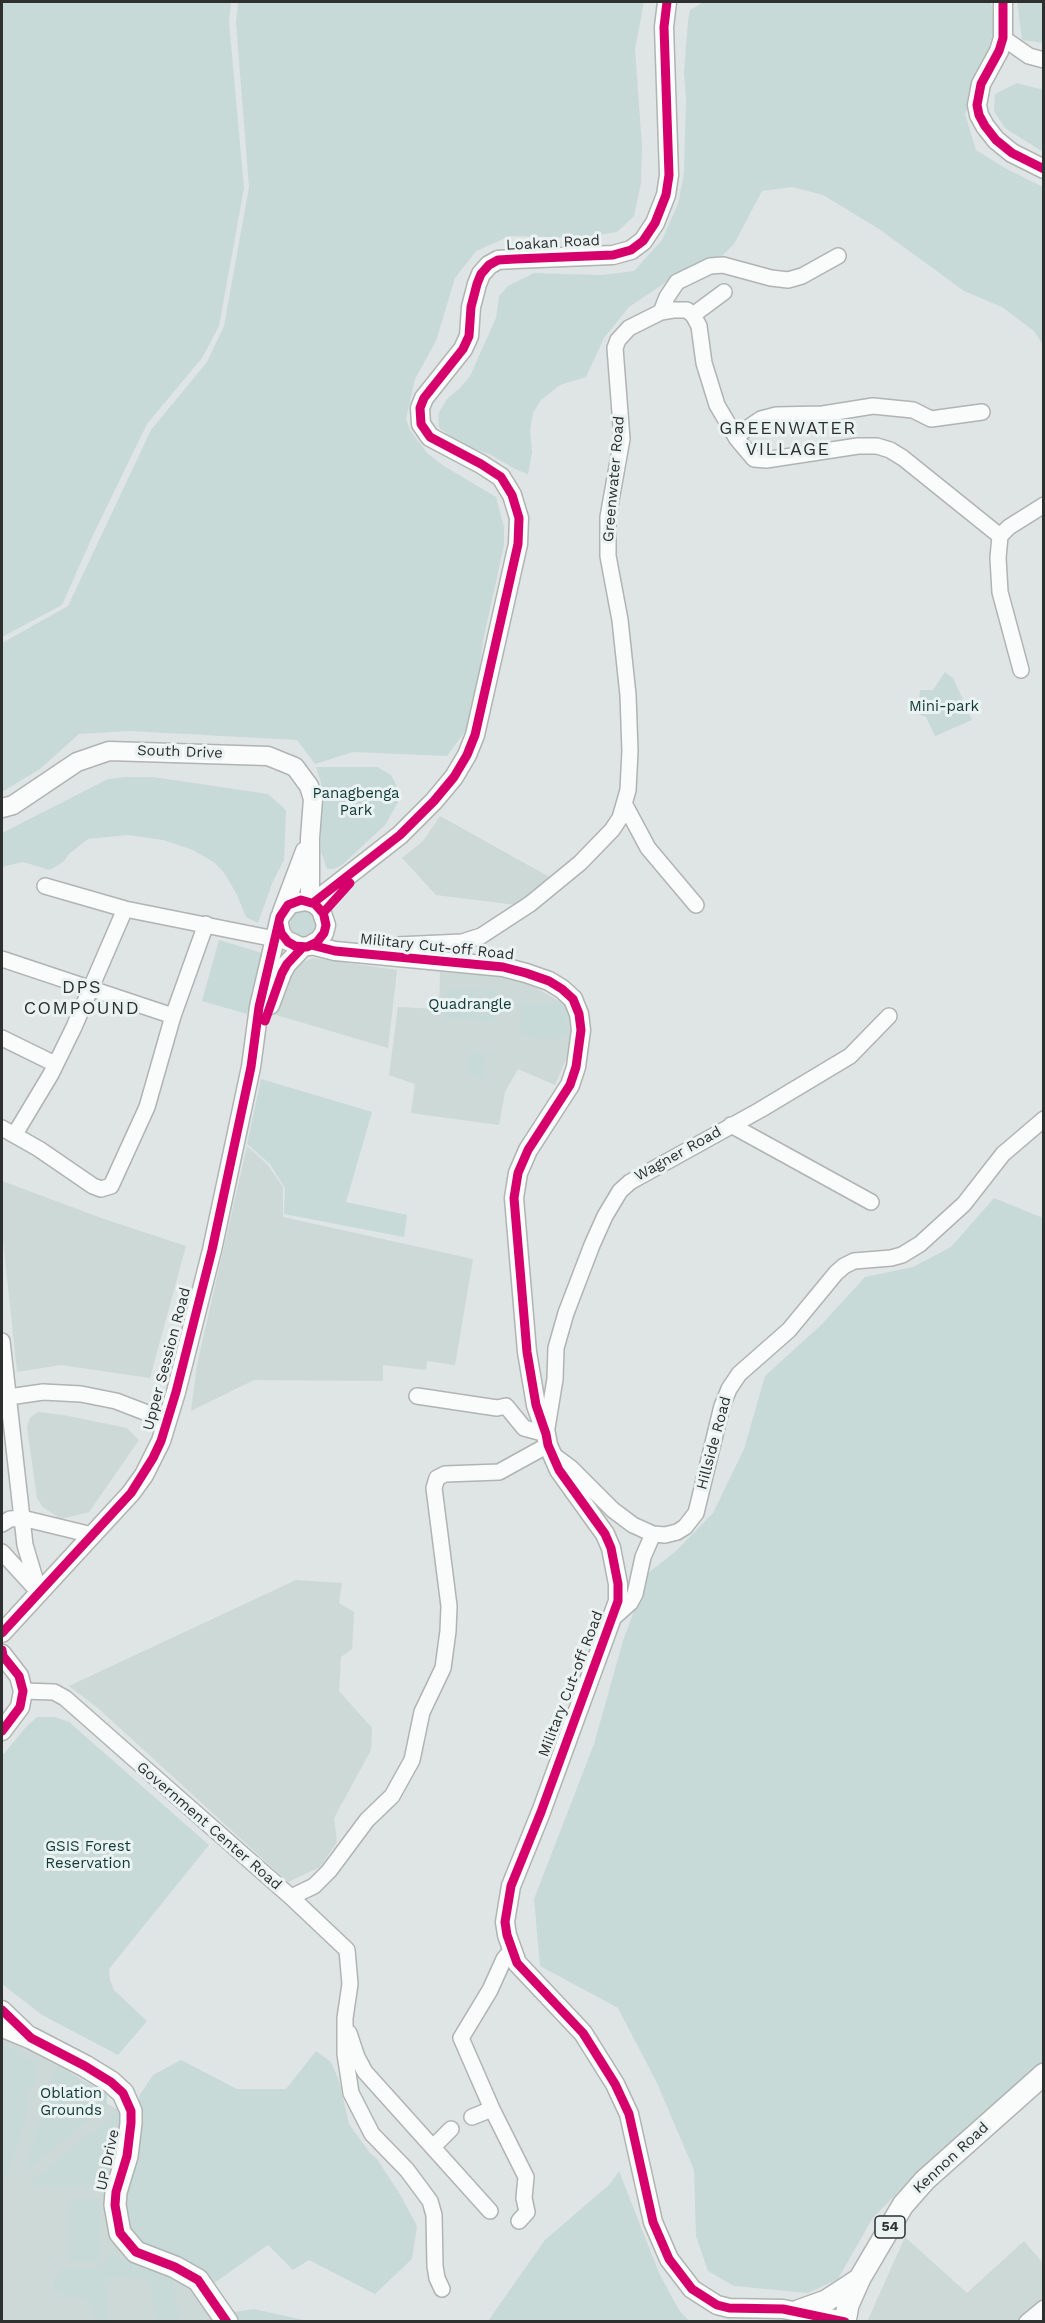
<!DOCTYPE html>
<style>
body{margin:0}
#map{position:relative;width:1045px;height:2323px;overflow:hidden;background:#dfe4e4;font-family:"Work Sans",sans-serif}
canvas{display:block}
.frame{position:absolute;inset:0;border:3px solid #2d302f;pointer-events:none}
</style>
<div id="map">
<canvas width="1045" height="2323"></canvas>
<div class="frame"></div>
</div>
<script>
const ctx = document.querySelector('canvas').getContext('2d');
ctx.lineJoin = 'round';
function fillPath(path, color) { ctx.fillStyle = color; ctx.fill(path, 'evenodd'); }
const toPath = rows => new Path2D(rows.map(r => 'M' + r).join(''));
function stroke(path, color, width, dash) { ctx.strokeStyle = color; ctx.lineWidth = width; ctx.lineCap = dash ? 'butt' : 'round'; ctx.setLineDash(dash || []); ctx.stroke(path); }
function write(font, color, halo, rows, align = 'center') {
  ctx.font = font + ' "Work Sans",sans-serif'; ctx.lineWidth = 6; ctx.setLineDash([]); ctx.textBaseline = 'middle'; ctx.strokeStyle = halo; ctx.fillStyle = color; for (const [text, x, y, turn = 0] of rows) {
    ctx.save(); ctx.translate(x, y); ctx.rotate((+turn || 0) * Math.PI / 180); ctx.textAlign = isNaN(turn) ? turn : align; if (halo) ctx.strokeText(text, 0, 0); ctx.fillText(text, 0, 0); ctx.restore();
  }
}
const built = toPath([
 [440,816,553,879,524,906,436,895,402,858,423,841],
 [313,958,397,970,388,1048,273,1014,277,997,291,973,305,961],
 [440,972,503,976,529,984,566,1005,571,1025,572,1038,567,1057,555,1085,518,1069,505,1092,499,1125,411,1113,415,1084,389,1075,398,1007,439,1009],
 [247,1146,268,1165,283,1187,283,1217,473,1259,455,1365,427,1361,426,1370,383,1365,383,1381,254,1380,191,1411,197,1365],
 [2,1181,104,1219,186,1246,150,1378,61,1365,17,1372,2,1230],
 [38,1412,63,1415,127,1428,139,1440,89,1512,61,1519,43,1507,37,1498,27,1427,30,1418],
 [296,1580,342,1583,339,1603,354,1612,352,1649,341,1657,339,1691,372,1728,371,1750,334,1818,337,1842,320,1867,288,1882,98,1708,69,1686],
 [2,2035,107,2094,107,2104,122,2111,124,2119,109,2214,198,2297,214,2321,2,2321],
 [905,2237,967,2293,1024,2241,1043,2263,1043,2321,867,2322]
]);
const green = toPath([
 [2,2,231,2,229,22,244,188,219,326,202,358,147,424,94,533,62,605,2,637],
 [238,2,644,2,635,49,642,147,641,183,634,216,617,232,580,238,510,236,476,251,455,278,436,341,415,379,406,419,410,430,427,453,444,466,496,497,504,527,504,545,483,641,474,719,447,756,353,752,315,764,297,740,129,731,79,734,40,769,2,792,2,643,68,606,151,430,207,362,224,326,249,187,236,23],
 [704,2,991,2,996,34,965,114,976,150,1005,168,1043,187,1043,345,1034,331,1002,307,964,291,879,229,823,195,792,187,762,191,734,244,722,256,678,274,629,307,604,338,586,377,560,385,541,400,533,413,530,430,532,452,528,474,517,470,489,454,463,445,439,428,438,414,447,399,460,388,470,376,496,318,499,296,508,286,534,273,602,275,634,271,662,240,678,204,684,173,686,99,684,72,688,21,690,10],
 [1017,2,1043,2,1043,43,1022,40],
 [1017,83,1040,89,1043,88,1043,152,1005,128,994,111,995,94],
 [945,672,953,678,972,720,935,736,926,717,918,714,920,690,933,690],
 [316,767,377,767,391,775,396,784,398,802,386,824,342,865,334,869,327,869,321,852,321,783],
 [126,777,153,777,268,794,286,810,284,860,273,881,258,923,246,917,237,895,225,874,215,863,193,850,163,840,128,835,88,839,69,854,63,862,50,870,23,862,5,866,2,869,2,833,108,779],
 [307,908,320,920,313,936,304,938,295,935,290,927,291,917,297,910],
 [219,940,262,953,247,1014,202,1001],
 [446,989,496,991,495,1022,444,1019],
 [521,1004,565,1005,567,1037,552,1039,521,1037],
 [470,1052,486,1054,483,1077,467,1076],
 [261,1079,372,1112,346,1202,407,1215,404,1237,284,1214,285,1188,270,1164,247,1144],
 [994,1198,1043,1218,1043,2066,931,2158,872,2219,838,2279,808,2293,734,2286,708,2271,696,2236,694,2170,657,2083,618,2008,540,1966,534,1899,594,1744,623,1641,648,1573,676,1551,713,1513,744,1449,765,1376,821,1325,865,1277,913,1267,951,1247],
 [37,1717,55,1717,69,1722,209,1845,109,1969,110,1980,114,1990,147,2021,118,2055,42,2015,2,1984,2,1756,26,1727],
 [2,2045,12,2048,21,2056,37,2062,35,2085,29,2088,25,2097,28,2108,25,2123,2,2186],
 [316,2051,331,2062,339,2081,349,2124,370,2153,377,2159,401,2196,417,2226,412,2259,375,2294,309,2260,293,2270,268,2245,210,2286,163,2252,135,2238,127,2223,123,2203,140,2114,139,2096,153,2075,181,2060,237,2089,286,2089],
 [57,2065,107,2094,107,2104,25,2172],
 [119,2111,119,2123,105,2185,27,2185],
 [619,2171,659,2273,679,2310,689,2321,488,2321,545,2240,610,2184],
 [71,2199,100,2200,99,2262,69,2261],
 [111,2253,132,2264,167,2275,174,2281,175,2302,179,2312,177,2321,158,2321,154,2310,150,2279,105,2277,106,2319,117,2321,95,2321,93,2309,87,2300,62,2294,53,2286,61,2269,93,2268,101,2265],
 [254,2309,308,2321,236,2321,234,2312]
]);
const minor = toPath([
 [1003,38,1029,56,1044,60],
 [661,312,667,297,677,282,710,266,723,265,771,278,788,280,802,276,838,256],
 [693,315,724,292],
 [736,436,761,419,776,415,823,414,873,406,913,410,931,419,982,412],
 [1021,670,1000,592,998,558,1000,536,1009,527,1044,505],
 [625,805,648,848,696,905],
 [45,886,125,909,285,941],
 [382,955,387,950,397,945,462,942,481,936,530,904,580,863,612,830,620,818,628,790,630,751,628,695,620,620,608,556,608,517,622,439,615,348,618,340,629,328,661,312,673,310,687,310,693,315,699,326,704,363,717,405,737,439,754,459,766,460,858,446,877,446,890,450,903,458,1000,536],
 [2,959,173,1016],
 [2,1038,55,1064],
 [731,1125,871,1202],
 [2,1128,39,1149,93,1186,101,1189,111,1186,147,1107,173,1016,206,924],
 [15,1134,51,1074,74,1027,125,909],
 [2,1341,25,1545,39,1592],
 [417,1396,497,1408,506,1406,524,1428,546,1434,555,1379,556,1348,566,1313,592,1245,605,1216,620,1191,630,1182,760,1110,850,1056,889,1016],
 [2,1398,43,1392,81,1394,116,1401,168,1421],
 [552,1454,571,1468,613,1510,633,1525,653,1534,665,1535,677,1532,685,1527,696,1513,722,1406,729,1389,739,1374,789,1330,836,1273,844,1266,854,1261,891,1258,902,1255,920,1244,964,1204,1003,1154,1044,1119],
 [2,1524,10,1519,22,1518,92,1535],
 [2,1552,34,1587],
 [612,1619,630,1603,635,1594,643,1557,653,1534],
 [23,1691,54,1692,65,1698,291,1897,347,1950,350,1984,345,2018,345,2054,351,2093,372,2134,407,2170,430,2201,434,2215,435,2266,437,2278,442,2289],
 [291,1897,314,1886,329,1871,367,1820,392,1796,412,1760,422,1712,443,1668,448,1631,449,1606,434,1488,437,1478,445,1474,499,1472,548,1445],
 [511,1951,504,1959,490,1990,461,2038,492,2109,526,2177,524,2198,527,2212,519,2221],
 [349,2033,357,2057,365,2072,490,2211],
 [472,2117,492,2109],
 [433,2147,451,2129],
 [1027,2322,1044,2308]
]);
const major = toPath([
 [1003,2,1003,38,999,51,981,84,977,105,979,115,985,126,996,140,1012,153,1044,169],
 [2,808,13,805,77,762,109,751,268,756,295,767,309,786,313,799,310,838,310,902],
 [313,903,400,835,434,801,454,777,467,755,475,735,518,544,519,518,512,495,501,477,481,464,430,437,421,424,420,408,424,398,463,349,469,336,471,307,477,284,481,274,489,265,498,260,515,259,613,255,631,250,643,241,655,223,666,195,669,175,664,27,667,2],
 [282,912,305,851],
 [311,945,335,951,503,967,526,973,549,981,562,989,573,999,579,1014,581,1030,576,1067,570,1085,528,1150,518,1173,514,1198,527,1352,536,1405,546,1434,548,1445,559,1470,605,1534,611,1548,618,1584,618,1601,541,1812,511,1886,505,1922,507,1935,517,1963,583,2033,615,2084,629,2114,653,2222,669,2259,692,2289,717,2305,729,2308,783,2309,845,2321],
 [270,1005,282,973,287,964,303,947],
 [2,1633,131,1493,144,1475,161,1441,176,1392,212,1250,251,1067,259,1007,280,917,290,904,306,901,315,904,321,910,326,925,324,933,319,940,309,946,301,947,286,940,281,933,279,924],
 [2,1654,19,1676,23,1691,20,1707,2,1731],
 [2,2010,28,2035]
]);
const highway = toPath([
 [2,2026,31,2038,85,2066,111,2082,123,2093,131,2111,131,2123,127,2156,116,2192,115,2205,120,2233,136,2252,175,2267,198,2280,227,2322],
 [798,2311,826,2301,858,2280],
 [845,2322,848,2305,860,2278,903,2205,925,2180,1044,2074]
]);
const cycleway = toPath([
 [1003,2,1003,38,999,51,981,84,977,105,979,115,985,126,996,140,1012,153,1044,169],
 [313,903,400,835,434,801,454,777,467,755,475,735,518,544,519,518,512,495,501,477,481,464,430,437,421,424,420,408,424,398,463,349,469,336,471,307,477,284,481,274,489,265,498,260,515,259,613,255,631,250,643,241,655,223,666,195,669,175,664,27,667,2],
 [279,924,281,933,288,942,295,946,307,947,317,942,324,933,326,925,324,916],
 [311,945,335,951,503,967,526,973,549,981,562,989,573,999,579,1014,581,1030,576,1067,570,1085,528,1150,518,1173,514,1198,527,1352,536,1405,546,1434,548,1445,559,1470,605,1534,611,1548,618,1584,618,1601,541,1812,511,1886,505,1922,507,1935,517,1963,583,2033,615,2084,629,2114,653,2222,669,2259,692,2289,717,2305,729,2308,783,2309,845,2322],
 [265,1021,282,973,287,964,303,947],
 [2,1633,131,1493,153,1458,161,1441,176,1392,212,1250,251,1067,259,1007,280,917,288,905,301,900,315,904,323,913,350,883],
 [2,1650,3,1656,19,1676,23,1691,20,1707,2,1731],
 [2,2010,31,2038,85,2066,111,2082,123,2093,131,2111,131,2123,127,2156,116,2192,115,2205,120,2233,136,2252,175,2267,198,2280,227,2322]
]);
const shields = [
 [890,2227,30]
];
const shieldNames = [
 ["54",890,2227]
];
const streetNames = [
 ["Loakan Road",553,243,-3],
 ["Greenwater Road",614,479,-85],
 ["South Drive",180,752,2],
 ["Military Cut-off Road",437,947,6],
 ["Wagner Road",678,1154,-29],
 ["Upper Session Road",167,1359,-75],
 ["Hillside Road",714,1443,-75],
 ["Military Cut-off Road",571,1684,-69],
 ["Government Center Road",209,1826,41],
 ["Kennon Road",951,2158,-43],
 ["UP Drive",108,2160,-78]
];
const parkNames = [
 ["Mini-park",944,707],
 ["Panagbenga",356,794],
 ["Park",356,811],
 ["Quadrangle",470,1005],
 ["GSIS Forest",88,1847],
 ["Reservation",88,1864],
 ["Oblation",71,2094],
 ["Grounds",71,2111]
];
const quarterNames = [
 ["GREENWATER",788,429],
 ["VILLAGE",788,450],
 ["DPS",82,988],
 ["COMPOUND",82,1009]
];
fillPath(built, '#ccd9d7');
fillPath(green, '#c7dad8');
stroke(minor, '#b0b4b3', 18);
stroke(major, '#b0b4b3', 21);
stroke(highway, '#b0b4b3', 24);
stroke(minor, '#fafbfb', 15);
stroke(major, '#fafbfb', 18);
stroke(highway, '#fafbfb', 21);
stroke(cycleway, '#d6006c', 9);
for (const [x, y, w] of shields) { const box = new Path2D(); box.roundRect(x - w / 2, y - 11, w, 22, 4.5); ctx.fillStyle = '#ebf3f2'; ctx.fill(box); stroke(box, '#2d302f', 1.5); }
write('bold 14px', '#2d302f', null, shieldNames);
write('15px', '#2d302f', '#ebf3f2', streetNames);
write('15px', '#0f3a38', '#ebf3f2', parkNames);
ctx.letterSpacing = '1.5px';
write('18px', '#2d302f', '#ebf3f2', quarterNames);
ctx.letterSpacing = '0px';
</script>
